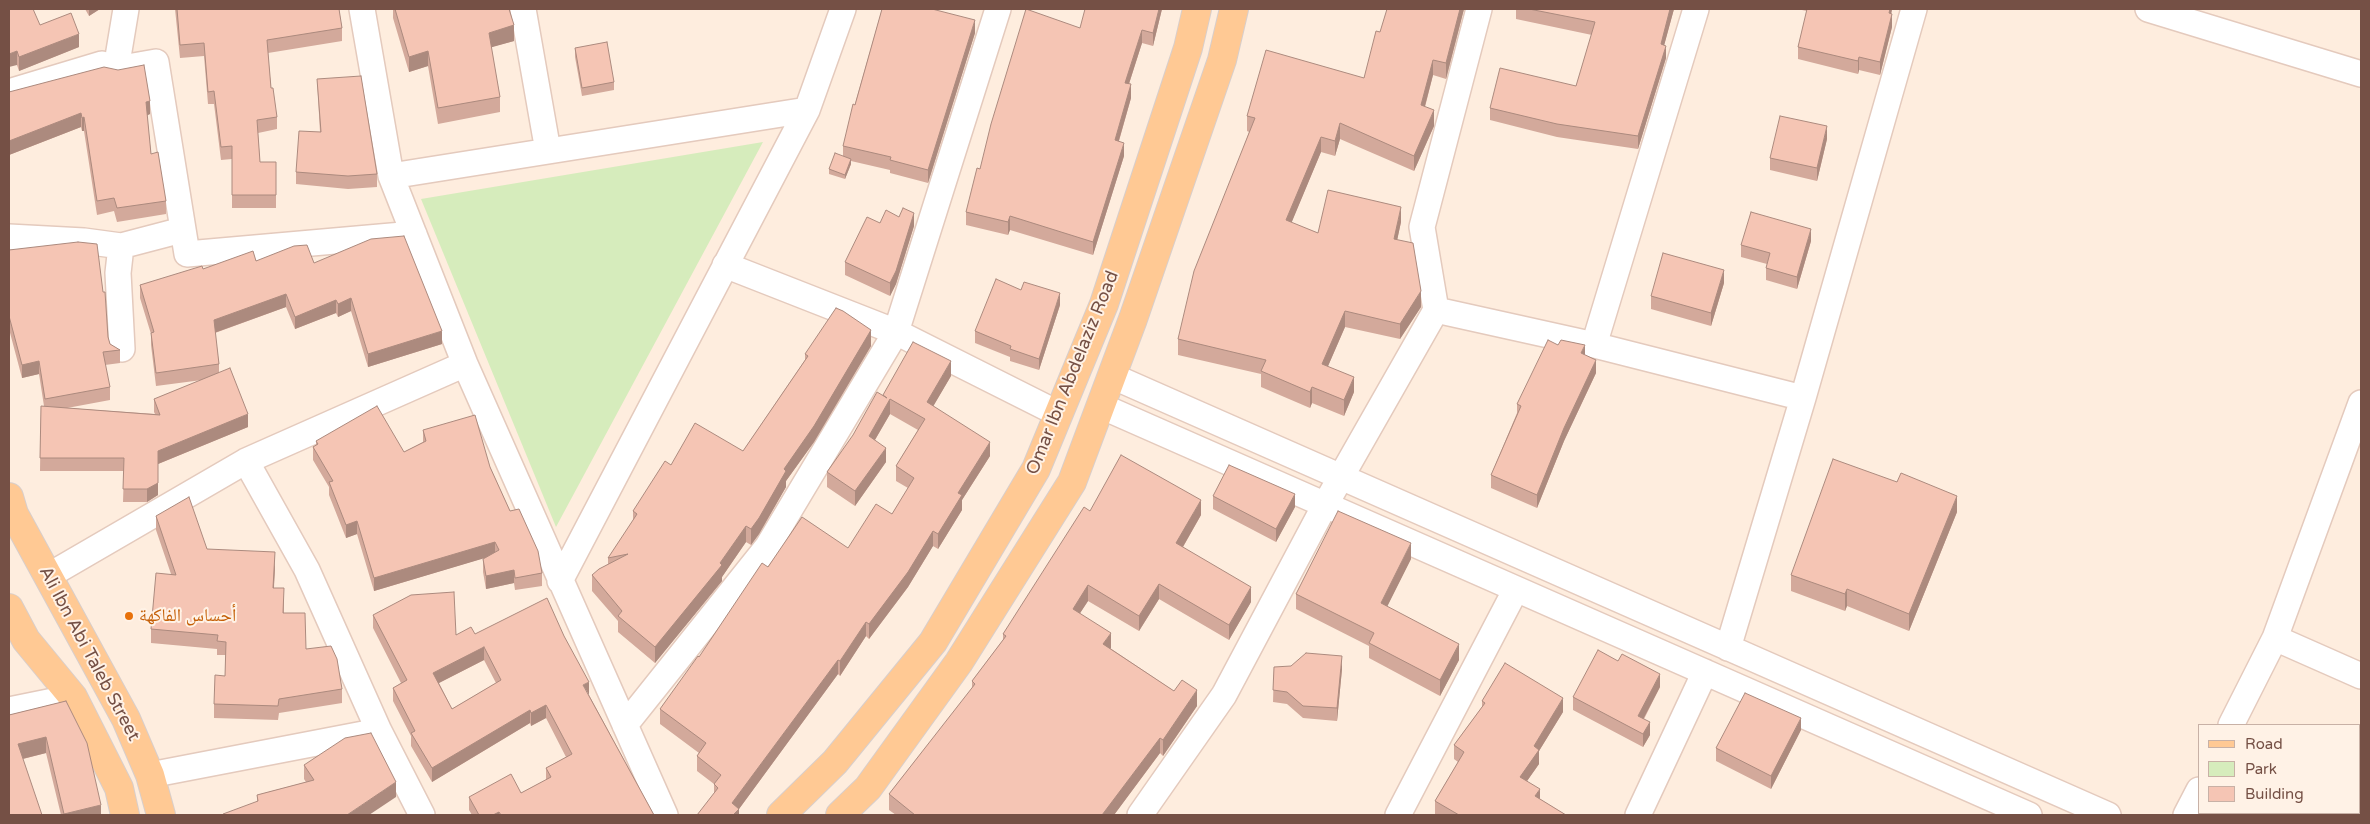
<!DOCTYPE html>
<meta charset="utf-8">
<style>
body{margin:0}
#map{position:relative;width:2370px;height:824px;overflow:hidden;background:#feedde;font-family:"Varela Round",sans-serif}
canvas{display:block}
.frame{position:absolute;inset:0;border:10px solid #755045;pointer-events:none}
.legend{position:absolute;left:2198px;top:724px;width:162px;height:90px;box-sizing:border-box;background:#fff2e6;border:1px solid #c8b1a6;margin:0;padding:6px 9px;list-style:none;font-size:15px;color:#755045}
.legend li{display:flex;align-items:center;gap:10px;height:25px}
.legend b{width:25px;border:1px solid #c8b1a6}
</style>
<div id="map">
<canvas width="2370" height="824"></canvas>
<div class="frame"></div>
<ul class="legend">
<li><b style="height:6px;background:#ffc994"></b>Road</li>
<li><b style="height:14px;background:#d6ecbc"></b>Park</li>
<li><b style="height:14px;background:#f5c5b4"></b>Building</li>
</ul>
</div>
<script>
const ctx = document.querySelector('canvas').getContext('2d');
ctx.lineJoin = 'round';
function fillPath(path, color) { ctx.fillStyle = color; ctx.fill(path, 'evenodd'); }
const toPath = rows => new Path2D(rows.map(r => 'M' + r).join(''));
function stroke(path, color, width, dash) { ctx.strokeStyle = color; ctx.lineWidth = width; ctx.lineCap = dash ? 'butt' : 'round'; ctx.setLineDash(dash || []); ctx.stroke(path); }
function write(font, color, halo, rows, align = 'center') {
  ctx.font = font + ' "Varela Round","Noto Naskh Arabic",sans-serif'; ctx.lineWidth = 4; ctx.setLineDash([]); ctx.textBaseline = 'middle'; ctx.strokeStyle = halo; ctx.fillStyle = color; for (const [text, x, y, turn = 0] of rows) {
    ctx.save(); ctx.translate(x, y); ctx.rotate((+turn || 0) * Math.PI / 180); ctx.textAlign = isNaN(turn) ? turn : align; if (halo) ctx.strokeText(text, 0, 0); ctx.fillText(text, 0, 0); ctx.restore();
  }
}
const green = toPath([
 [763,142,556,527,421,199]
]);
const minor = toPath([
 [362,9,391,176,465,364,665,815],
 [523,9,548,151],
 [2148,9,2361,74],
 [116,69,126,9],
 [9,92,102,64,116,69,156,62,187,254,414,234],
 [391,176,807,110],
 [9,237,84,241,121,246,182,230],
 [121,246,118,273,122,349],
 [725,265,896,332,1059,414],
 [1436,310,1594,345,1803,398],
 [1594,345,1696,9],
 [1112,376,2108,815],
 [1101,406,2029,815],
 [246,461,307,570,379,731,422,815],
 [48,576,246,461,465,364],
 [560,581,807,110,843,9],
 [2275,638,2361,676],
 [1728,648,1803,398,1914,9],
 [9,710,73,697],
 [625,725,768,546,896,332,998,9],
 [2231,725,2275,638,2361,403],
 [150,775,379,731],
 [1140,815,1224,695,1325,505,1436,310,1422,227,1479,9],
 [1398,815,1516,589],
 [1638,815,1705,672],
 [2186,815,2199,790]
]);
const major = toPath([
 [9,497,14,514,126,719,150,775,161,815],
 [9,608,26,640,73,697,119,788,125,815],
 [781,815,835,762,933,642,1036,469,1104,304,1188,48,1197,9],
 [840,815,868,788,959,662,1072,482,1133,319,1222,60,1234,9]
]);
const wall = toPath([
 [9,9,40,25,79,47,19,71,17,65],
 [85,9,100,9,89,16],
 [175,9,339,9,342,28,342,41,268,53,271,88,277,117,277,129,258,133,260,162,276,162,276,208,232,208,232,159,221,160,214,104,208,104,204,56,180,58],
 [393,9,509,9,514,41,491,47,500,97,500,112,438,124,428,66,409,72,393,18],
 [882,9,936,9,935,10,975,33,928,183,890,173,890,170,851,161,851,164,845,179,829,174,829,169,843,156,843,146],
 [1162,9,1153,46,1142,43,1129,84,1131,98,1119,141,1124,156,1093,255,1010,230,1008,235,966,225,966,212,980,169,1080,28],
 [1464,9,1446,79,1433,75,1425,107,1434,126,1414,171,1340,139,1335,156,1321,152,1291,223,1318,233,1401,222,1397,240,1421,307,1400,339,1345,327,1328,366,1354,392,1344,416,1312,403,1310,408,1261,387,1261,374,1178,355,1178,339,1249,132,1247,131,1247,116,1364,78,1380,32],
 [1516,9,1674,9,1664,45,1666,58,1638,149,1557,137,1490,120,1490,108,1576,86,1592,35,1516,19],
 [1797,9,1892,9,1891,14,1892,27,1880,75,1859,70,1858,74,1798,59,1798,47,1807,11],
 [575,48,614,82,614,90,582,96,575,57],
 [317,79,377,174,377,187,348,189,296,184,296,172,320,132],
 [9,92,150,114,147,115,151,154,166,201,166,214,117,222,114,211,97,215,84,131,82,131,81,127,9,155],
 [1827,139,1817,181,1770,170,1770,158],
 [880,223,914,226,896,284,890,296,845,275,845,262],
 [1811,241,1797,289,1766,280,1766,268,1767,264,1741,257,1741,245],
 [9,250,108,337,110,344,120,350,120,363,105,365,110,387,110,400,67,408,155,414,154,412,154,399,202,380,156,386,151,345,151,334,140,298,140,285,203,269,256,261,314,263,442,344,368,367,351,311,338,317,336,313,295,329,286,307,215,333,219,364,219,373,248,427,158,464,158,495,147,502,123,502,124,471,40,471,41,406,44,406,39,374,22,378,9,329],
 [1724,283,1711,326,1651,309,1651,296],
 [1060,305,1039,370,1010,361,1010,357,975,343,975,331],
 [1558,345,1585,355,1596,373,1564,441,1537,508,1491,488,1491,475,1517,413,1517,404],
 [871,346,814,442,786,481,786,487,759,534,751,545,746,542,722,577,722,581,655,663,618,632,618,621,592,591,592,575,608,564,608,558,633,521,633,511,671,465,743,451,805,360,805,354],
 [951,376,933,406,990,456,962,500,962,510,938,549,933,546,908,587,869,639,866,636,840,676,838,674,739,809,739,815,714,793,714,784,697,771,697,756,699,753,660,724,660,709,768,567,848,548,892,514,908,488,896,481,896,466,918,430,890,414,875,440,886,462,855,506,827,487,827,472,883,395],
 [423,430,490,467,510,511,542,573,542,586,515,590,514,583,486,589,483,572,483,559,484,558,374,591,357,534,346,538,329,495,329,487,313,460,313,447,316,445,316,441,404,452,423,442],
 [1897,482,1957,512,1909,631,1847,606,1845,611,1791,591,1791,575],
 [1213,496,1295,507,1276,542,1213,509],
 [1090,511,1201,515,1183,547,1251,602,1229,640,1159,599,1139,631,1088,601,1080,613,1111,648,1110,648,1174,691,1197,706,1163,756,1160,753,1114,815,896,815,889,810,889,794,972,689,972,681,1003,640,1003,634],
 [156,516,207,549,275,566,274,588,284,602,284,613,306,649,342,689,342,703,279,713,278,720,214,718,214,704,225,676,226,655,217,655,217,649,151,643,151,629,171,574,156,530],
 [1411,559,1387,606,1459,660,1440,696,1369,658,1369,646,1296,609,1296,594],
 [373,615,456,635,475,634,589,695,654,815,472,815,469,810,469,797,521,793,546,780,546,768,566,757,546,718,531,726,530,723,432,782,411,746,411,736,393,701,393,688,401,683,373,628],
 [484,660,496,683,452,709,439,683],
 [1274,667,1342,669,1337,721,1303,718,1287,704,1273,702],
 [1660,687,1644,719,1650,735,1643,747,1573,710,1573,697],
 [66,701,101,815,61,815,46,753,23,759,9,715],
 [1482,701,1563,712,1539,751,1539,764,1527,781,1540,799,1566,815,1435,815,1435,801,1458,762,1454,759,1454,745,1482,707],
 [1801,730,1771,789,1716,761,1716,748],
 [2361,759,2361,779,2359,778,2359,763],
 [304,765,396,797,257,802,257,795,306,782,304,779],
 [2250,813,2298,813,2297,815,2255,815]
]);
const shadedWall = toPath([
 [89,9,100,9,89,16],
 [1159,9,1162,9,1153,46,1153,33],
 [1460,9,1464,9,1446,79,1446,63],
 [1670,9,1674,9,1661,57,1661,44],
 [1890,9,1892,9,1889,26,1889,13],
 [1892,14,1892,27,1880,75,1880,62],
 [975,20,975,33,928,183,928,170],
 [514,25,514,41,489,48,489,33],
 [1142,30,1142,43,1125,96,1125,83],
 [79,34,79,47,19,71,19,57],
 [1666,46,1666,58,1638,149,1638,136],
 [17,51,17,65,9,67,9,54],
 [428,51,428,66,409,72,409,57],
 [1859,57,1859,70,1858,74,1858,61],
 [1433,60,1433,75,1421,121,1421,105],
 [1131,84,1131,98,1115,154,1115,140],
 [150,101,150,114,146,116,146,102],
 [1434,110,1434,126,1414,171,1414,156],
 [81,113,81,127,9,155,9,141],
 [84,117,84,131,82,131,82,118],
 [1340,123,1340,139,1335,156,1335,141],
 [1827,126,1827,139,1817,181,1817,168],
 [1321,137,1321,152,1286,236,1286,220],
 [1124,143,1124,156,1093,255,1093,242],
 [851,159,851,164,845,179,845,175],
 [1401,207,1401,222,1394,255,1394,239],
 [914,213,914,226,896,284,890,296,890,283],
 [1010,216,1010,230,1008,235,1008,222],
 [1811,229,1811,241,1797,289,1797,277],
 [1724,270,1724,283,1711,326,1711,313],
 [1421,291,1421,307,1400,339,1400,324],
 [1060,293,1060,305,1039,370,1039,359],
 [286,294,286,307,214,333,214,320],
 [351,298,351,311,338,317,338,304],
 [336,300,336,313,295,329,295,317],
 [1345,311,1345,327,1322,380,1322,364],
 [871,330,871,346,814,442,786,481,786,487,759,534,751,545,751,529,784,469],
 [442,331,442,344,368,367,368,354],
 [1585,345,1585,358,1581,353],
 [1596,360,1596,373,1564,441,1537,508,1537,495,1564,428],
 [39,361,39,374,22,378,22,365],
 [951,361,951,376,927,417,927,402],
 [1354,377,1354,392,1344,416,1344,400],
 [1312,387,1312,403,1310,408,1310,392],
 [890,399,890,414,869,450,869,436],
 [248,414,248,427,158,464,158,451],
 [990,442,990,456,962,500,962,510,938,549,938,534,958,493],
 [886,448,886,462,855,506,855,491],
 [158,483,158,495,147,502,147,489],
 [1295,494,1295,507,1276,542,1276,529],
 [1957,496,1957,512,1909,631,1909,614],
 [1201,500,1201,515,1176,559,1176,543],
 [357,521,357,534,346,538,346,525],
 [746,526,746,542,722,577,722,581,655,663,655,647,720,563],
 [933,531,933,546,908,587,869,639,869,624],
 [495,542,495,555,374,591,374,578],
 [1411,543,1411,559,1381,619,1381,603],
 [275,552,275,566,273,602,273,588],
 [514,570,514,583,486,589,486,576],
 [1159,584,1159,599,1139,631,1139,616],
 [1088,585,1088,601,1073,624,1073,609],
 [1251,587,1251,602,1229,640,1229,625],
 [1847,589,1847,606,1845,611,1845,594],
 [866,622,866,636,840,676,840,661],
 [1111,633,1111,648,1103,659,1103,644],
 [1459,644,1459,660,1440,696,1440,680],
 [484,647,484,660,433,686,433,673],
 [1342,656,1342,669,1337,721,1337,708],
 [838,660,838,674,739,809,739,815,732,815,732,803],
 [1660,674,1660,687,1638,729,1638,716],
 [589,682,589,695,583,685],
 [1197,690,1197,706,1163,756,1163,740],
 [1563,698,1563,712,1539,751,1539,764,1520,791,1520,777,1534,746],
 [546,705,546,718,531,726,531,713],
 [530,710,530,723,432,782,432,768],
 [1801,718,1801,730,1771,789,1771,776],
 [1650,722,1650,735,1643,747,1643,734],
 [46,737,46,753,18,760,18,744],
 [1160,738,1160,753,1114,815,1102,815],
 [396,782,396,797,369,815,347,815],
 [1540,789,1540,803,1535,796],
 [101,805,101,815,64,815,64,814],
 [499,812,499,815,493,815],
 [2292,813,2298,813,2297,815,2290,815]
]);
const building = toPath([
 [9,9,33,9,40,25,71,13,79,34,19,57,17,51,9,54,9,9],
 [177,9,339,9,342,28,267,40,271,88,273,88,277,117,257,120,260,162,276,162,276,195,232,195,232,146,221,147,214,91,208,92,204,43,180,45,177,9],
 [395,9,509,9,514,25,489,33,500,97,438,108,428,51,409,57,395,9],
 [882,9,932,9,975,20,928,170,890,160,891,157,843,146,853,104,855,105,882,9],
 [1026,9,1080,28,1085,9,1159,9,1153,33,1142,30,1125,83,1131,84,1115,140,1124,143,1093,242,1010,216,1008,222,966,212,977,168,980,169,991,124,1026,9],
 [1387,9,1460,9,1446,63,1433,60,1421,105,1434,110,1414,156,1340,123,1335,141,1321,137,1286,220,1318,233,1328,190,1401,207,1394,239,1413,243,1421,291,1400,324,1345,311,1322,364,1354,377,1344,400,1312,387,1310,392,1261,371,1266,360,1178,339,1194,271,1255,118,1247,116,1266,50,1364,78,1376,31,1380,32,1387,9],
 [1529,9,1670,9,1661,44,1666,46,1638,136,1557,124,1490,108,1500,68,1576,86,1595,22,1529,9],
 [1807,9,1890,9,1889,13,1892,14,1880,62,1859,57,1858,61,1798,47,1807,9],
 [607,42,614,82,582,88,575,48,607,42],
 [144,65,150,101,146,102,151,154,158,152,166,201,117,208,114,198,97,201,84,117,82,118,81,113,9,141,9,92,104,67,118,70,144,65],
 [361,76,377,174,348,176,296,172,299,131,321,132,317,79,361,76],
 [1780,116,1827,126,1817,168,1770,158,1780,116],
 [835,153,851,159,845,175,829,169,835,153],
 [903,208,914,213,896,271,890,283,845,262,867,217,880,223,886,210,899,217,903,208],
 [1751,212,1811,229,1797,277,1766,268,1770,253,1741,245,1751,212],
 [404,236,442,331,368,354,351,298,338,304,336,300,295,317,286,294,214,320,219,364,156,373,151,333,154,332,140,285,202,266,203,269,253,251,256,261,294,246,307,245,314,263,371,239,404,236],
 [78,242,97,244,103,292,105,292,108,337,110,344,120,350,103,352,110,387,45,399,39,361,22,365,9,316,9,250,78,242],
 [1663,253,1724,270,1711,313,1651,296,1663,253],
 [996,279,1021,290,1024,282,1060,293,1039,359,1010,349,1011,346,975,331,996,279],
 [836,308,843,311,871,330,814,426,784,469,786,471,759,518,751,529,746,526,720,563,722,565,655,647,618,616,622,611,592,575,599,569,628,554,608,558,637,514,633,511,665,461,671,465,695,423,743,451,808,356,805,354,836,308],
 [1548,340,1558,345,1561,340,1585,345,1581,353,1596,360,1564,428,1537,495,1491,475,1521,406,1517,404,1548,340],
 [913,342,951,361,927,402,990,442,958,493,962,495,938,534,933,531,908,572,869,624,866,622,840,661,838,660,732,803,739,809,733,815,697,815,718,788,714,784,721,775,697,756,706,743,660,709,698,656,699,657,762,563,768,567,802,517,848,548,876,504,892,514,914,478,896,466,925,419,890,399,869,436,886,448,855,491,827,472,853,435,877,392,887,398,883,395,913,342],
 [230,368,248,414,158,451,158,483,147,489,123,489,124,458,40,458,41,406,160,415,154,399,230,368],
 [377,406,404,452,426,441,423,430,475,415,490,467,510,511,519,509,538,551,542,573,515,578,514,570,486,576,483,559,499,550,495,542,374,578,357,521,346,525,329,482,333,481,313,447,318,444,316,441,377,406],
 [1121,455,1201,500,1176,543,1251,587,1229,625,1159,584,1139,616,1088,585,1073,609,1111,633,1103,644,1174,691,1182,680,1197,690,1163,740,1160,738,1102,815,915,815,889,794,975,684,972,681,1006,636,1003,634,1084,507,1090,511,1121,455],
 [1833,459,1897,482,1901,473,1957,496,1909,614,1847,589,1845,594,1791,575,1833,459],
 [1229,465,1295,494,1276,529,1213,496,1229,465],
 [189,497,207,549,275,552,273,588,284,588,283,613,305,613,306,649,331,646,337,659,342,689,279,699,278,706,214,704,215,675,225,676,226,642,217,641,218,635,151,629,156,573,176,575,156,516,189,497],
 [1338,511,1411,543,1381,603,1459,644,1440,680,1369,643,1374,633,1296,594,1338,511],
 [454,592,456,635,471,627,475,634,547,598,564,636,589,682,583,685,654,815,501,815,499,812,493,815,479,815,469,797,511,774,521,793,551,777,546,768,572,754,546,705,531,713,530,710,432,768,411,733,415,731,393,688,407,680,373,615,411,595,454,592],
 [484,647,501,680,452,709,433,673,484,647],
 [1598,650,1618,661,1622,654,1660,674,1638,716,1650,722,1643,734,1573,697,1598,650],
 [1306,653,1342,656,1337,708,1303,706,1287,692,1273,690,1274,667,1291,666,1306,653],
 [1505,663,1563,698,1534,746,1539,750,1520,777,1540,789,1535,796,1566,815,1459,815,1435,801,1464,752,1454,745,1485,703,1482,701,1505,663],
 [1745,693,1801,718,1771,776,1716,748,1745,693],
 [66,701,87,743,101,805,64,814,46,737,18,744,42,815,9,815,9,715,66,701],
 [371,733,396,782,347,815,224,815,223,814,258,801,257,795,314,780,304,765,345,738,371,733],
 [2361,759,2361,767,2359,765,2359,763,2361,759],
 [2275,813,2292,813,2290,815,2280,815,2275,813]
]);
const markers = [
 [129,616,5,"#e8710a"]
];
const streetNames = [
 ["Omar Ibn Abdelaziz Road",1073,373,-68],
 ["Ali Ibn Abi Taleb Street",89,654,62]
];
const foodNames = [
 ["أحساس الفاكهة",139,616]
];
fillPath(green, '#d6ecbc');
stroke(minor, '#e4cabd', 28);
stroke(major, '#d8cecb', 30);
stroke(minor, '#fff', 25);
stroke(major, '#ffc994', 28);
fillPath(wall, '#d3a99b');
fillPath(shadedWall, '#ac8a7e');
fillPath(building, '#f5c5b4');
stroke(building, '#ac8a7e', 1);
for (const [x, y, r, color] of markers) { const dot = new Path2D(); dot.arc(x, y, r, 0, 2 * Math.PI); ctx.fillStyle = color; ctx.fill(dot); stroke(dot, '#fff2e6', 2); }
write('18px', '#755045', '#fff2e6', streetNames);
write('18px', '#c56008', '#fff2e6', foodNames, 'left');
</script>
